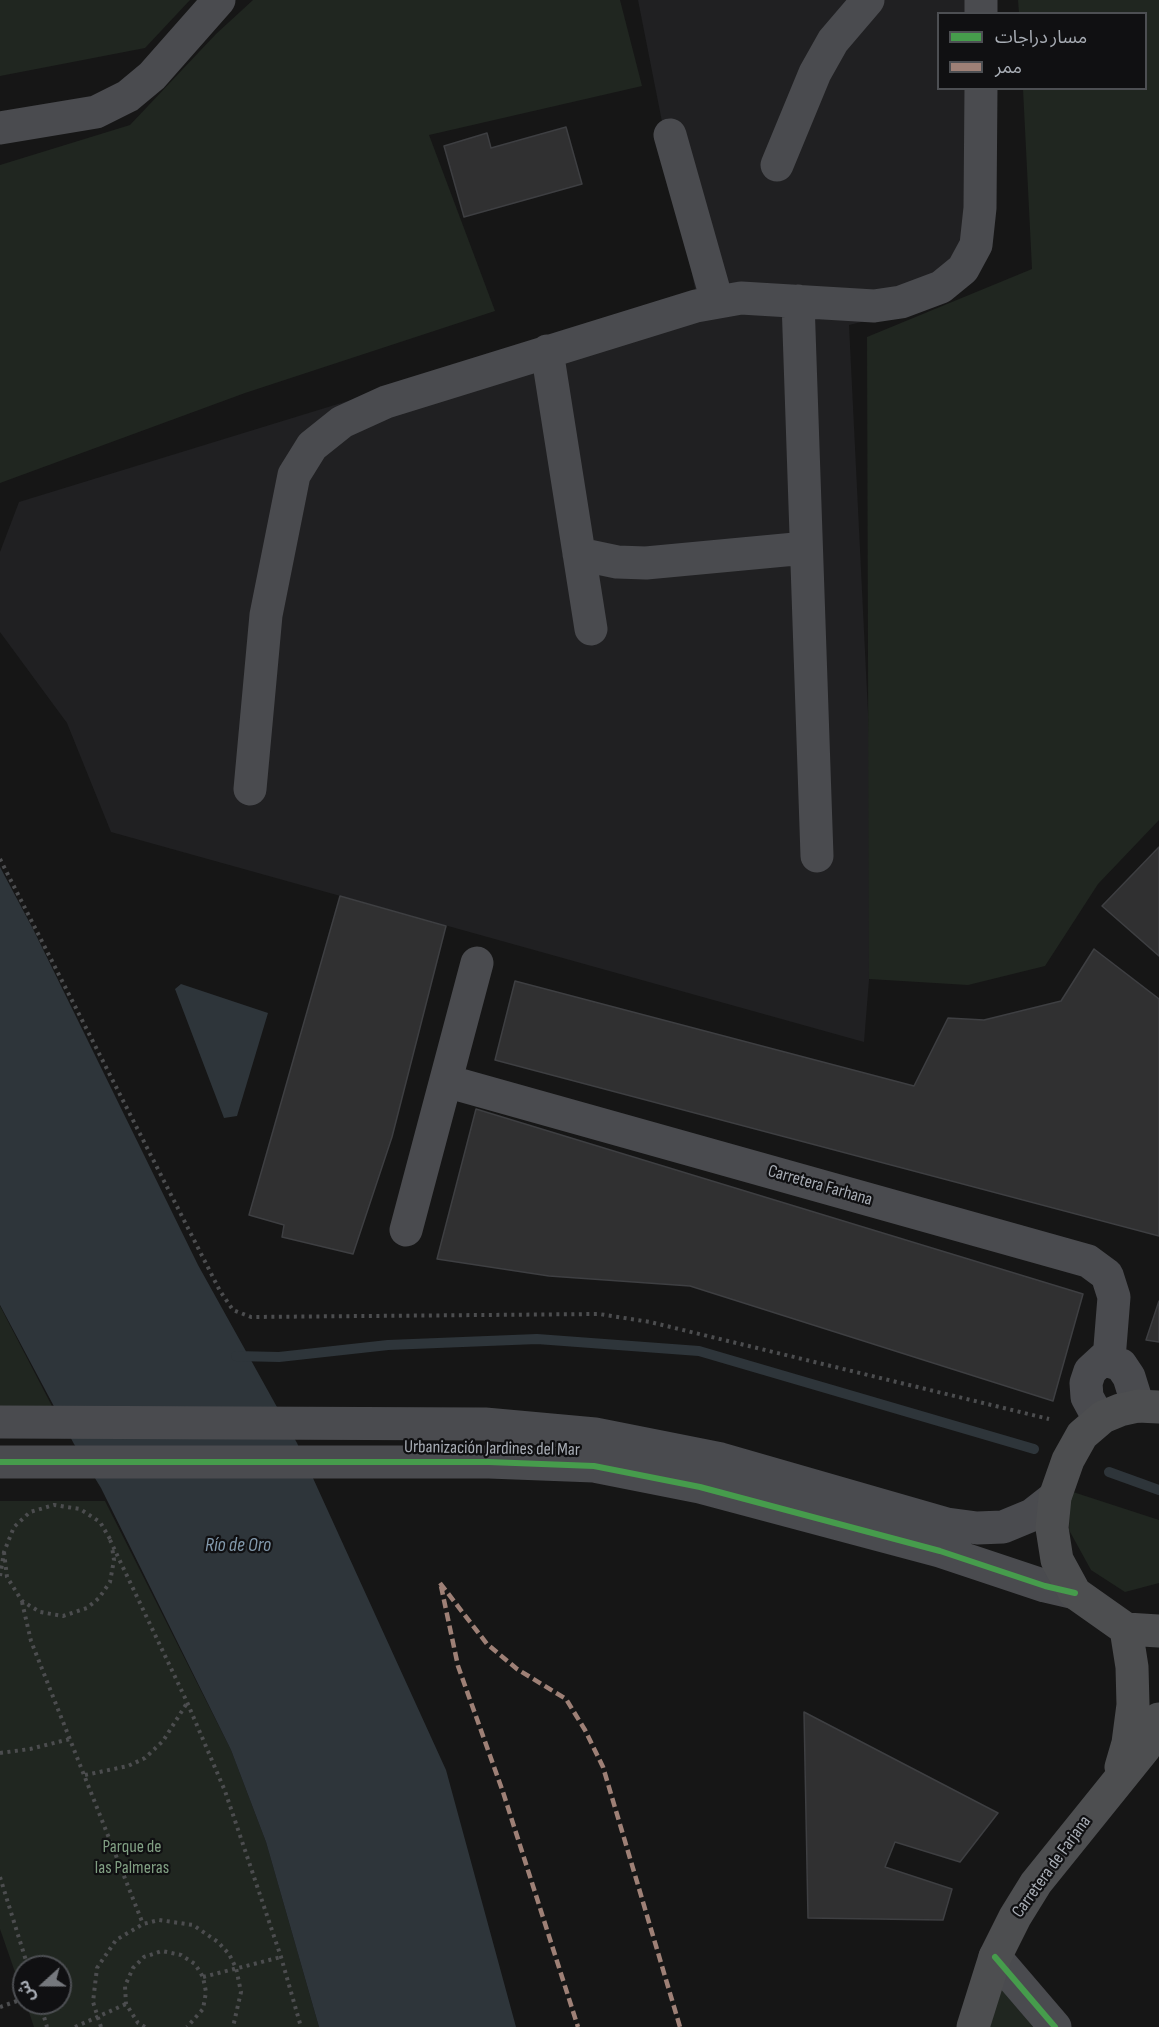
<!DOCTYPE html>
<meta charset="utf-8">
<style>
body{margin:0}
#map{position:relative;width:1159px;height:2027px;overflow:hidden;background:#161616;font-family:"Sofia Sans Condensed","Noto Sans Arabic",sans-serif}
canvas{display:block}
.legend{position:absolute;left:937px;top:12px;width:210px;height:78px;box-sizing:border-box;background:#101012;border:2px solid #4d4f53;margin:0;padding:8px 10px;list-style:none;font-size:18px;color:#a8adb5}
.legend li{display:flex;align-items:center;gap:12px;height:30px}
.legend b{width:30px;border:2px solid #4d4f53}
.north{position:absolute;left:12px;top:1955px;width:60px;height:60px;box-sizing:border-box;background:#101012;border:2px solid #4d4f53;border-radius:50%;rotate:249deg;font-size:16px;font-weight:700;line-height:24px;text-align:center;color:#a8adb5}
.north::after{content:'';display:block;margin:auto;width:21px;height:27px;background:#75787d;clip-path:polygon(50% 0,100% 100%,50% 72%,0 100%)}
</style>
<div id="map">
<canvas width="1159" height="2027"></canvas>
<ul class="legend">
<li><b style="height:8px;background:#469c4c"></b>مسار دراجات</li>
<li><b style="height:8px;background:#9e8076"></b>ممر</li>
</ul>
<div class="north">ش</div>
</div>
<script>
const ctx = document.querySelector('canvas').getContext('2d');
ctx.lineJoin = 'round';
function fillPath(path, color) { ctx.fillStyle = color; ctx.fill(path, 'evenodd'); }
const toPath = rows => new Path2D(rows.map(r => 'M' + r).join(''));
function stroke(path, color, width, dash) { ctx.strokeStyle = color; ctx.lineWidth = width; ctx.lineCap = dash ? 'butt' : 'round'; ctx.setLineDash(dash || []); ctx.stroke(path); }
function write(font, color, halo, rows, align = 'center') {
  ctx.font = font + ' "Sofia Sans Condensed",sans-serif'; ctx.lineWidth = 4.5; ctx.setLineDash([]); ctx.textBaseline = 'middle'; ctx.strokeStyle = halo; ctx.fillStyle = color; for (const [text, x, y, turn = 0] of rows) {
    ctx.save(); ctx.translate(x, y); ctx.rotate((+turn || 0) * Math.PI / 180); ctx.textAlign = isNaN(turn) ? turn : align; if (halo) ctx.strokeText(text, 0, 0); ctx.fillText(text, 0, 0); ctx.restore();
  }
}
const built = toPath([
 [638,0,995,0,995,13,938,14,938,88,994,89,992,199,923,307,849,325,869,733,872,943,864,1042,111,832,67,723,0,632,0,552,19,502,696,294]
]);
const green = toPath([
 [0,0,190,0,145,48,0,76],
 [253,0,620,0,642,86,429,135,495,311,245,393,0,483,0,165,130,125,216,34],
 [1018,0,1159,0,1159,820,1098,884,1045,966,968,985,869,979,867,337,1032,269,1023,89,1146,88,1146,14,1019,13],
 [0,1306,53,1408,0,1408],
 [1070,1491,1159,1520,1159,1583,1125,1592,1091,1570,1069,1530],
 [0,1501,105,1501,231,1750,266,1842,319,2027,34,2027,26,2003,60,2003,60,1967,24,1967,24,1998,0,1929],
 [1003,1962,1051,2027,988,2027]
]);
const water = toPath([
 [0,867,33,929,198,1265,297,1443,446,1770,516,2027,319,2027,266,1842,231,1750,101,1488,74,1444,0,1305],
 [181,984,268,1013,237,1116,224,1118,175,989]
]);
const stream = toPath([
 [236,1356,279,1357,388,1345,537,1339,699,1351,1034,1449],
 [1109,1472,1159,1490]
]);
const building = toPath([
 [566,127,582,184,464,217,444,146,487,133,491,148,566,127],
 [1159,847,1159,956,1102,906,1159,847],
 [340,896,446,926,392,1137,353,1254,282,1237,284,1225,249,1215,340,896],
 [1094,949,1159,999,1159,1236,495,1060,515,981,914,1086,948,1018,984,1020,1061,1001,1094,949],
 [476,1109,1083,1294,1053,1401,690,1286,549,1276,437,1259,476,1109],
 [1159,1301,1159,1342,1146,1340,1159,1301],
 [804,1712,998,1813,960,1862,895,1842,885,1867,952,1889,943,1920,808,1918,804,1712]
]);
const path = toPath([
 [0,859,220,1291,233,1310,251,1317,599,1314,650,1322,1049,1419],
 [110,1540,187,1702,225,1791,281,1957,301,2027],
 [4,1552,7,1577,22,1601,40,1612,63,1616,87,1608,99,1598,110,1582,114,1560,112,1547],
 [0,1576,4,1552,14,1527,30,1512,54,1505,80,1509,100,1522,110,1539],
 [22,1602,31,1641,143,1924],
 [0,1753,30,1749,70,1739],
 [85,1775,128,1766,145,1758,163,1741,187,1703],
 [0,1877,28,1967],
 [203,1977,281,1957],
 [40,2003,47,2027],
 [0,2007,17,2001],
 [75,2027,126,2004],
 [101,2027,93,2002,97,1968,116,1940,143,1924,159,1920,193,1925,218,1942,229,1954,236,1968,241,1992,233,2027],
 [145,2027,138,2023,126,2004,125,1986,133,1968,144,1957,162,1951,181,1955,195,1964,203,1977,206,1992,203,2009,187,2027]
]);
const minor = toPath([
 [981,14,981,0],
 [0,128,96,112,128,96,152,76,219,0],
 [670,135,717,301],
 [777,165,815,73,833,41,868,0],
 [798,301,817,856],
 [547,351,591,629],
 [579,554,617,562,646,563,806,548],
 [250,789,266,615,294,475,312,446,342,422,386,402,696,306,741,298,874,306,901,302,941,287,963,269,976,245,980,208,981,88],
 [446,1081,1088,1261,1107,1275,1114,1297,1109,1359],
 [406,1230,477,963],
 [1103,1417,1093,1408,1087,1397,1086,1383,1090,1371,1103,1359,1121,1365,1129,1377,1138,1406],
 [0,1422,485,1424,595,1434,721,1459,947,1524,977,1528,1003,1527,1032,1515,1055,1497],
 [0,1462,489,1462,594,1466,700,1487,940,1551,1045,1586,1075,1593],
 [995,1957,1055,2027]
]);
const major = toPath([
 [1159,1407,1138,1406,1120,1410,1103,1417,1082,1435,1068,1460,1055,1497,1052,1528,1057,1560,1075,1593,1126,1629,1159,1631],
 [1121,1767,1128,1743,1133,1705,1132,1667,1126,1629],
 [973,2027,995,1957,1015,1917,1036,1883,1144,1749,1159,1719]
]);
const quiet = toPath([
 [440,1583,487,1644,517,1669,566,1699,585,1730,603,1767,680,2027],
 [441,1586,458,1666,503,1792,578,2027]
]);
const cycleway = toPath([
 [0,1462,489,1462,594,1466,700,1487,940,1551,1045,1586,1075,1593],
 [995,1957,1055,2027]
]);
const streetNames = [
 ["Carretera Farhana",820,1186,16],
 ["Urbanización Jardines del Mar",492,1449,1],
 ["Carretera de Farjana",1052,1867,-54]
];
const parkNames = [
 ["Parque de",132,1847],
 ["las Palmeras",132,1868]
];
const waterNames = [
 ["Río de Oro",238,1546]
];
fillPath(built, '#202022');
fillPath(green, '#202620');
fillPath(water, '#2e353a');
stroke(stream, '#2e353a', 10);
fillPath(building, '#303031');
stroke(building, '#3e3f42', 1.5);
stroke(path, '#4c4d4f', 4, [3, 4.5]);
stroke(minor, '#4a4b4f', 33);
stroke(major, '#4d4e50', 33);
stroke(quiet, '#9e8076', 4.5, [9, 4.5]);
stroke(cycleway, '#469c4c', 6);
write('18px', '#a8adb5', '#101012', streetNames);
write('18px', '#819f83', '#101012', parkNames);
write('italic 20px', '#839aad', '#101012', waterNames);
</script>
